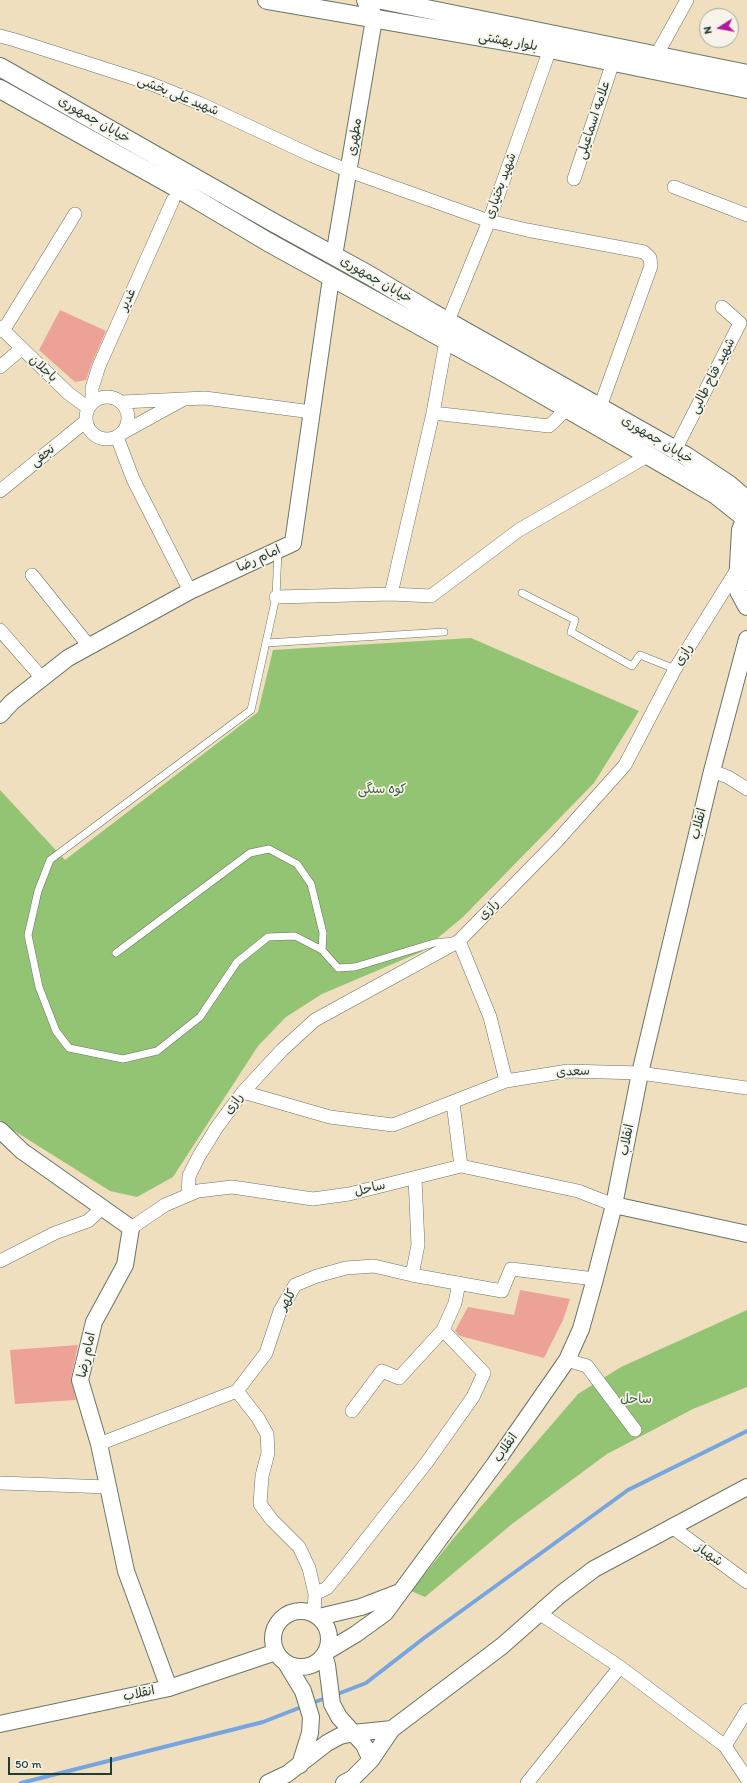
<!DOCTYPE html>
<meta charset="utf-8">
<style>
body{margin:0}
#map{position:relative;width:747px;height:1783px;overflow:hidden;background:#efdfbf;font-family:Itim,sans-serif}
canvas{display:block}
.north{position:absolute;left:699px;top:8px;width:40px;height:40px;box-sizing:border-box;background:#f7f3e8;border:1px solid #a1aaa0;border-radius:50%;rotate:259deg;font-size:11px;font-weight:700;line-height:16px;text-align:center;color:#1f3d34}
.north::after{content:'';display:block;margin:auto;width:14px;height:18px;background:#b5179e;clip-path:polygon(50% 0,100% 100%,50% 72%,0 100%)}
.scale{position:absolute;left:8px;top:1757px;width:104px;height:18px;box-sizing:border-box;border:2px solid #1f3d34;border-top:0;padding-left:5px;font-size:12px;line-height:14px;white-space:nowrap;color:#1f3d34;-webkit-text-stroke:3px #f7f3e8;paint-order:stroke}
</style>
<div id="map">
<canvas width="747" height="1783"></canvas>
<div class="north">N</div>
<div class="scale">50 m</div>
</div>
<script>
const ctx = document.querySelector('canvas').getContext('2d');
ctx.lineJoin = 'round';
function fillPath(path, color) { ctx.fillStyle = color; ctx.fill(path, 'evenodd'); }
const toPath = rows => new Path2D(rows.map(r => 'M' + r).join(''));
function stroke(path, color, width, dash) { ctx.strokeStyle = color; ctx.lineWidth = width; ctx.lineCap = dash ? 'butt' : 'round'; ctx.setLineDash(dash || []); ctx.stroke(path); }
function write(font, color, halo, rows, align = 'center') {
  ctx.font = font + ' Itim,"Playpen Sans Arabic",sans-serif'; ctx.lineWidth = 3.5; ctx.setLineDash([]); ctx.textBaseline = 'middle'; ctx.strokeStyle = halo; ctx.fillStyle = color; for (const [text, x, y, turn = 0] of rows) {
    ctx.save(); ctx.translate(x, y); ctx.rotate((+turn || 0) * Math.PI / 180); ctx.textAlign = isNaN(turn) ? turn : align; if (halo) ctx.strokeText(text, 0, 0); ctx.fillText(text, 0, 0); ctx.restore();
  }
}
const green = toPath([
 [471,638,639,711,594,783,463,917,421,952,322,994,286,1017,258,1046,173,1177,137,1197,110,1191,5,1125,0,1120,0,790,65,860,258,712,273,650],
 [747,1310,747,1387,693,1409,607,1454,512,1524,425,1597,411,1591,453,1539,578,1394,621,1367]
]);
const stream = toPath([
 [335,1695,366,1683,424,1638,628,1490,747,1431],
 [310,1704,328,1697],
 [21,1783,263,1722,304,1706]
]);
const building = toPath([
 [60,310,106,331,92,363,86,380,75,382,39,350],
 [520,1290,570,1299,563,1320,544,1358,460,1336,455,1331,468,1307,514,1315],
 [78,1345,71,1378,76,1400,15,1404,10,1350]
]);
const service = toPath([
 [278,550,276,597,251,710,50,860,38,891,28,935,39,987,56,1031,69,1048,123,1059,157,1051,200,1017,237,962,268,937,295,936,322,950,338,968,355,967,434,943,453,941],
 [522,593,575,620,571,632,632,666,640,655,675,669],
 [266,643,444,632],
 [116,953,250,853,269,849,297,864,311,884,323,933,322,950]
]);
const minor = toPath([
 [0,36,15,40,149,83,199,103,313,156,349,171,489,221,527,230,644,252,650,258,651,266,600,407],
 [656,56,687,0],
 [574,179,613,62],
 [674,187,747,215],
 [448,321,489,221,550,49],
 [0,327,68,393,88,408],
 [3,331,75,214],
 [0,367,21,349],
 '86 418a21 21 0 1 1 42 0a21 21 0 1 1-42 0Z',
 [122,402,205,398,312,412],
 [92,403,92,388,99,366,173,200],
 [433,413,549,426,567,409],
 [122,433,182,400],
 [117,437,133,479,190,591],
 [675,450,740,323,722,307],
 [0,491,86,421],
 [32,575,89,646],
 [391,594,433,413,446,341],
 [276,597,391,594,431,596,519,530,649,455],
 [0,630,42,678],
 [712,771,728,777,747,789],
 [506,1081,568,1071,640,1073,747,1088],
 [243,1092,330,1117,393,1125,506,1081,490,1017,459,941],
 [453,1103,461,1166],
 [188,1195,189,1176,199,1156,217,1127,243,1092,282,1050,315,1020,459,941,557,841,625,765,675,669,738,568],
 [131,1228,165,1205,198,1191,232,1187,313,1199,349,1194,461,1166,578,1191,614,1205],
 [0,1261,55,1233,88,1221,102,1208],
 [412,1275,418,1245,415,1178],
 [567,1360,587,1366,635,1430],
 [237,1391,266,1353,280,1311,295,1285,317,1276,346,1268,374,1266,412,1275,502,1291,511,1269,595,1279],
 [237,1391,258,1418,267,1434,268,1453,262,1476,260,1504,272,1520,299,1547,309,1568,315,1594,314,1614],
 [352,1411,382,1371,399,1378,443,1330,455,1303,459,1283],
 [99,1444,237,1391],
 [0,1483,108,1487],
 [672,1527,747,1582],
 [315,1594,327,1588,346,1565,427,1462,473,1397,484,1373,443,1330],
 [539,1613,620,1667,725,1746,747,1779],
 [725,1746,747,1710],
 [527,1783,620,1667]
]);
const tertiary = toPath([
 [334,256,374,19],
 [0,715,12,702,68,658,190,591,293,543,331,278],
 [0,1130,22,1151,131,1228,125,1265,94,1322,80,1380,99,1444,126,1571,169,1688],
 [614,1205,747,1234],
 '273 1639a28 28 0 1 1 56 0a28 28 0 1 1-56 0Z',
 [319,1617,361,1607,400,1592],
 [326,1652,356,1634,385,1613,494,1465,567,1360,581,1329,595,1279,614,1205,640,1073,712,771,747,639],
 [324,1655,327,1665,332,1704,339,1717,364,1745,371,1760],
 [286,1663,303,1691,311,1717,310,1733,300,1765],
 [0,1724,169,1688,276,1652],
 [268,1783,287,1774,327,1743,340,1736,353,1733,392,1729],
 [344,1783,352,1779,371,1760,392,1729,502,1646,561,1594,594,1569,747,1487]
]);
const secondary = toPath([
 [267,0,550,49,747,89],
 [366,0,374,19],
 [382,0,747,74],
 [0,67,276,224,369,275,431,312,686,456,728,484,747,500],
 [0,89,177,188,268,242,500,370,677,472,716,495,745,518],
 [747,515,741,530,738,583,739,591,747,606]
]);
const streetNames = [
 ["بلوار بهشتی",508,42,10],
 ["شهید علی بخشی",178,96,22],
 ["خیابان جمهوری",94,120,30],
 ["علامه اسماعیلی",594,120,-72],
 ["مطهری",355,137,-81],
 ["شهید بختیاری",501,186,-70],
 ["خیابان جمهوری",376,280,30],
 ["غدیر",128,300,-66],
 ["باجلان",43,369,43],
 ["شهید فتاح طالبی",713,376,-63],
 ["خیابان جمهوری",657,440,31],
 ["نجفی",43,456,-39],
 ["امام رضا",259,559,-25],
 ["رازی",684,655,-58],
 ["انقلاب",699,824,-76],
 ["رازی",489,910,-46],
 ["سعدی",573,1072,-3],
 ["رازی",234,1104,-53],
 ["انقلاب",627,1140,-79],
 ["ساحل",370,1189,-14],
 ["کلهر",288,1300,-59],
 ["امام رضا",87,1355,-78],
 ["انقلاب",506,1448,-56],
 ["شهباز",709,1555,36],
 ["انقلاب",139,1694,-12]
];
const parkNames = [
 ["کوه سنگی",382,790],
 ["ساحل",636,1400]
];
fillPath(green, '#93c473');
stroke(stream, '#76a5df', 4);
fillPath(building, '#eda297');
stroke(service, '#687665', 8);
stroke(minor, '#687665', 14);
stroke(tertiary, '#687665', 18);
stroke(secondary, '#687665', 20);
stroke(service, '#fff', 7);
stroke(minor, '#fff', 13);
stroke(tertiary, '#fff', 16);
stroke(secondary, '#fff', 18);
write('13px', '#1f3d34', '#f7f3e8', streetNames);
write('13px', '#3c5f44', '#f7f3e8', parkNames);
</script>
